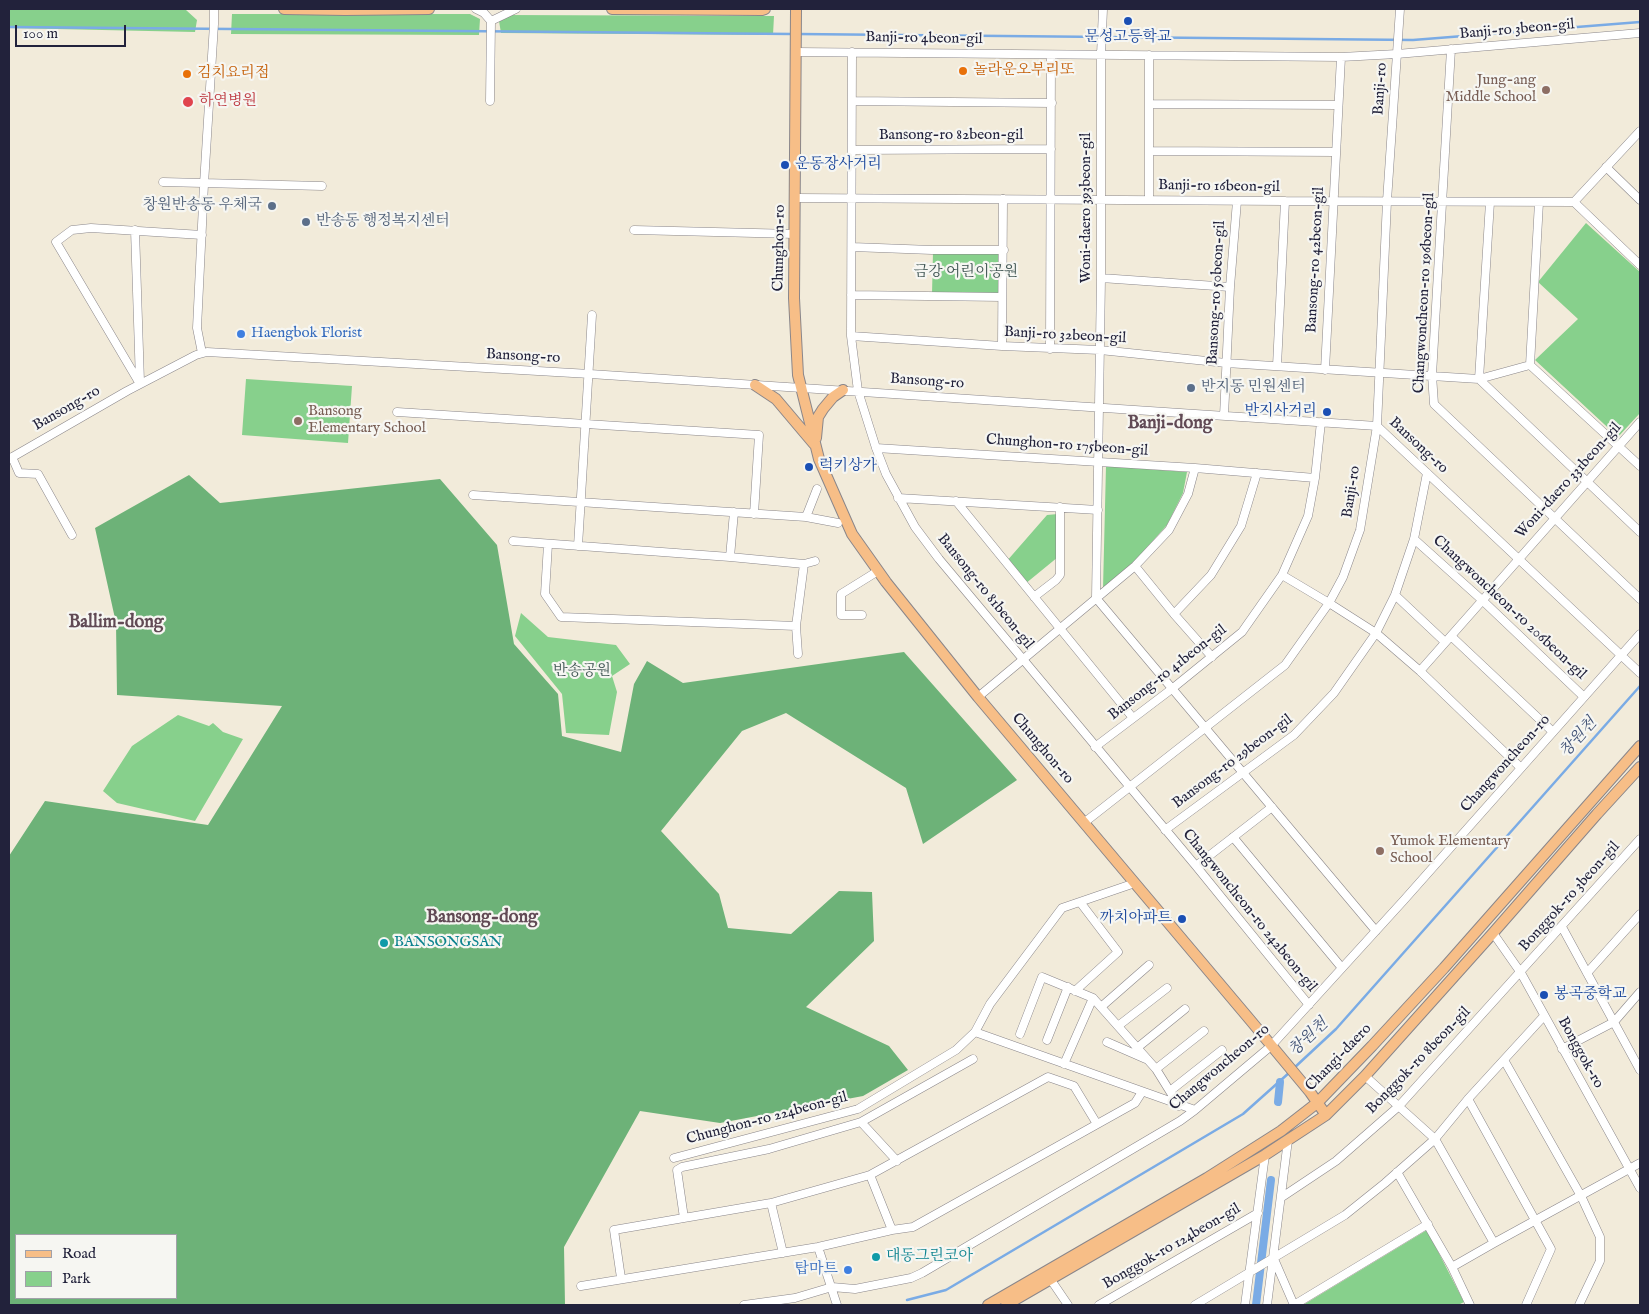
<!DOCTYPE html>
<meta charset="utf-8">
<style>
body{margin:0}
#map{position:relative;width:1649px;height:1314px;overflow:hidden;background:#f2ebda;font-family:"IM FELL English",serif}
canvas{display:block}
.frame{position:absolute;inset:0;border:10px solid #22223b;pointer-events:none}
.legend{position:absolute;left:15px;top:1234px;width:162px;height:65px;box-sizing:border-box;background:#f6f6f2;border:1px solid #a1a1a9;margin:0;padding:6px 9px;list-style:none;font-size:15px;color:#22223b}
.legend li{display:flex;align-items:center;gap:10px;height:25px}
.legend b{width:25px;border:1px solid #a1a1a9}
.scale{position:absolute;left:15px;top:25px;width:111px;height:22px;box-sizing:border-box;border:2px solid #22223b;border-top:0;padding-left:6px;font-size:15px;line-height:18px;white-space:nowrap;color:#22223b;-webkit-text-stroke:4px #f6f6f2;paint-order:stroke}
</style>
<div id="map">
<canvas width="1649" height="1314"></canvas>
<div class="frame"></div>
<ul class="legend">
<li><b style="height:6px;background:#f7be87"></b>Road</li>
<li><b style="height:14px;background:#87d08c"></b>Park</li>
</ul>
<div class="scale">100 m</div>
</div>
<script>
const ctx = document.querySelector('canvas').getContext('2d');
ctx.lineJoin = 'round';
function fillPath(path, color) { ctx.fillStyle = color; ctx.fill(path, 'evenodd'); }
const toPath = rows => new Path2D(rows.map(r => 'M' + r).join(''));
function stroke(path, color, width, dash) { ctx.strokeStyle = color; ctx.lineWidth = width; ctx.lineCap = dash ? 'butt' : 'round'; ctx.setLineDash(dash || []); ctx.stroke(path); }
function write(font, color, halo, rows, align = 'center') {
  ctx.font = font + ' "IM FELL English","Noto Serif KR",serif'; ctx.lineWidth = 4.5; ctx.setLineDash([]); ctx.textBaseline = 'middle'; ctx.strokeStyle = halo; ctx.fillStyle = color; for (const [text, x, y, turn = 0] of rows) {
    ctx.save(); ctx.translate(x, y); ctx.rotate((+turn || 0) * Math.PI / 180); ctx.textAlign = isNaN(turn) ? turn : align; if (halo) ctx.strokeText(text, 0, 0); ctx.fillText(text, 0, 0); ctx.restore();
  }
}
const green = toPath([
 [9,10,186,10,197,20,195,32,9,28],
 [232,14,470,14,480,19,479,35,231,34],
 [504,15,774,16,773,35,501,33,499,21],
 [1586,223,1640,272,1640,413,1618,437,1535,360,1578,319,1538,282],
 [1000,251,1000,294,932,294,933,252],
 [246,379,352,386,348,443,242,435],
 [1106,466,1187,472,1183,493,1167,525,1133,563,1103,589],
 [1058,514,1058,557,1025,584,1006,562,1047,515],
 [521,613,548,637,616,645,630,664,612,676,617,692,609,735,566,733,562,694,515,636],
 [178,715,209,726,213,723,223,732,243,739,195,821,117,803,103,791,132,746],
 [1427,1230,1464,1302,1458,1305,1303,1305]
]);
const forest = toPath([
 [189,475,220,503,440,479,497,545,514,644,558,694,562,736,621,752,634,684,647,661,683,683,904,652,1017,780,923,844,906,788,786,713,742,731,661,831,719,894,728,928,791,934,839,891,872,892,874,941,806,1007,889,1046,908,1070,863,1096,720,1123,640,1111,564,1247,565,1305,9,1305,9,856,45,801,208,825,282,706,117,695,116,623,95,528],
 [16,1235,176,1235,176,1298,16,1298]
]);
const stream = toPath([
 [9,27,792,34],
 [798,34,1413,40,1640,22],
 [1294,1068,1336,1029,1640,686],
 [907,1300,946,1290,1243,1114,1290,1072]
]);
const canal = toPath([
 [1278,1102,1280,1082],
 [1256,1305,1271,1180]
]);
const minor = toPath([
 [476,9,484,13,491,21,490,101],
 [1103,9,1101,55,1101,278,1096,598,1376,931],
 [491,21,516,9],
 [1451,49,1432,375,1434,404,1640,599],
 [796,52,1341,57,1397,54,1640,33],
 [852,52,851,336,858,391,876,448,886,474,915,527,939,559,1196,866,1309,1005],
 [1149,55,1149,200],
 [852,101,1052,103],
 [1150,104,1338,105],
 [852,150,1051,149],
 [1150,151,1336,152],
 [1606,167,1640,200],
 [163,182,322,186],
 [796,198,1285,201,1574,202,1640,131],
 [1490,202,1479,379,1640,532],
 [1539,202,1530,365,1640,466],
 [1574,202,1640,265],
 [135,230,140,382],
 [634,230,795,234],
 [852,247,932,250,1004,250],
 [1101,278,1230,287],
 [851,295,1002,297],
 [851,336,1002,346,1100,350,1226,363,1479,379,1530,365],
 [1002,346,1003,199],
 [1050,349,1051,55],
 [202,353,197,328,204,184,214,24,214,9],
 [1277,366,1285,201],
 [1325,370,1341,57],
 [140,384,56,242,72,230,91,228,202,235],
 [397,412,759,435,754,514],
 [1224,416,1230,287,1237,201],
 [876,448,1195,468,1315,478],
 [12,457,19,473,38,474,72,535],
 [9,459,127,391,196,355,207,352,590,374,1377,426,1640,673],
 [473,495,806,517,838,523],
 [898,498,1098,510],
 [956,501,1133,718],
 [806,517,817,489],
 [1414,539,1482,600,1584,697],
 [513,541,730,557,804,564,815,561],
 [548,544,545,594,561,617,796,626,798,654],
 [578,546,592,315],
 [730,557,734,512],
 [1135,566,1174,614,1212,657],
 [1282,575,1329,603,1376,633,1420,671,1521,768],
 [1395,595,1445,642],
 [1034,597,1056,580,1060,575,1060,507],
 [1174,614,1211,575,1241,526,1257,473],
 [862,615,841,615,841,594,878,571],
 [796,626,804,564],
 [1451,636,1553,732],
 [1420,671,1640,422],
 [978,697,1135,566,1169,530,1188,494,1195,468],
 [1095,747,1173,688,1242,632,1282,575,1308,516,1315,478,1321,422],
 [1085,822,1285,665,1329,603,1343,577,1360,530,1377,426,1387,201,1400,9],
 [1165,830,1294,735,1334,693,1376,633,1395,595,1414,539,1427,473],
 [1233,837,1342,968],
 [1196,866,1272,807],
 [1562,927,1640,1070],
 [1493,933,1521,973,1640,1188],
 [1587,973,1640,914],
 [1075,991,1118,952,1080,902],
 [1101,1007,1149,965],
 [1118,1026,1167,988],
 [975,1032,1195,1110],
 [1020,1034,1042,977,1093,998,1156,1069,1179,1106],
 [1047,1040,1068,987],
 [1107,1042,1146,1059],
 [1137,1048,1185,1009],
 [1562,1049,1614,1022,1640,992],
 [1504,1060,1581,1196,1600,1237,1600,1261,1579,1305],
 [1064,1064,1093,998],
 [1156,1069,1204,1031],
 [1365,1076,1435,1139,1494,1243],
 [1170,1091,1222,1050],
 [1468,1099,1551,1249,1526,1305],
 [674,1158,858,1109,956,1050,975,1032,990,1004,1062,908,1135,883],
 [897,1161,861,1122,973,1059],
 [1397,1172,1452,1267,1470,1305],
 [870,1175,892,1230],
 [1282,1197,1336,1161,1399,1106,1640,839],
 [771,1203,783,1253],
 [684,1218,677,1170,682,1167,769,1149,861,1122],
 [818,1247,837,1305],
 [1274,1259,1294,1305],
 [1452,1267,1494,1243,1640,1163],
 [621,1278,614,1230,771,1203,870,1175,1048,1077,1074,1086,1097,1124],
 [1051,1280,1068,1305],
 [581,1286,818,1247,892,1230,913,1227,1135,1103,1142,1092],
 [744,1305,795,1298,832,1287,855,1289,911,1278,922,1273,1180,1121,1195,1110,1271,1046,1404,900,1640,634],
 [1099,1305,1258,1213],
 [1195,1305,1345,1215,1385,1183,1435,1139,1468,1099,1544,1016],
 [1245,1305,1265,1155],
 [1267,1305,1288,1140],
 [1294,1305,1428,1224]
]);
const major = toPath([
 [284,9,345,10,429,9],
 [612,9,762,10,765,9],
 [796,9,794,298,798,375,819,459,852,534,886,582,978,697,1251,1021,1310,1092,1326,1115],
 [755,385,776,399,814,444],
 [816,438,818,417,823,409,833,397,843,390],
 [988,1305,1207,1178,1281,1131,1317,1103,1372,1046,1444,968,1640,746],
 [1006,1305,1265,1155,1326,1115,1365,1076,1493,933,1597,814,1640,767]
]);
const markers = [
 [1128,21,5,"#1a4fb4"],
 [963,71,5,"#e8710a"],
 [187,74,5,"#e8710a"],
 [1546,90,5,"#8d6e63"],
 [188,102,6,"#e0444e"],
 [785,165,5,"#1a4fb4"],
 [272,206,5,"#5c6f8a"],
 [306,222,5,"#5c6f8a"],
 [241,334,5,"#3f7fe0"],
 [1191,388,5,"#5c6f8a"],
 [1327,412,5,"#1a4fb4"],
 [298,421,5,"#8d6e63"],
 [809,467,5,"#1a4fb4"],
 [1380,851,5,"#8d6e63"],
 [1182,919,5,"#1a4fb4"],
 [384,943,5,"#0f9aa8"],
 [1544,995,5,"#1a4fb4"],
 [876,1257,5,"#0f9aa8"],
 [848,1270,5,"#3f7fe0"]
];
const streetNames = [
 ["Banji-ro 3beon-gil",1517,30,-5],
 ["Banji-ro 4beon-gil",924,39,1],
 ["Banji-ro",1381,89,-86],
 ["Bansong-ro 82beon-gil",951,136],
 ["Banji-ro 16beon-gil",1219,187,1],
 ["Woni-daero 393beon-gil",1087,208,-90],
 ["Chunghon-ro",780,248,-89],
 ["Bansong-ro 42beon-gil",1316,260,-87],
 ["Bansong-ro 50beon-gil",1217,293,-87],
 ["Changwoncheon-ro 196beon-gil",1425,293,-87],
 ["Banji-ro 32beon-gil",1065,336,3],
 ["Bansong-ro",523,357,3],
 ["Bansong-ro",927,382,4],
 ["Bansong-ro",67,409,-30],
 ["Chunghon-ro 175beon-gil",1067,446,4],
 ["Bansong-ro",1418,446,43],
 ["Woni-daero 331beon-gil",1569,481,-48],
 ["Banji-ro",1352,492,-81],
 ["Bansong-ro 81beon-gil",985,592,51],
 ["Changwoncheon-ro 206beon-gil",1509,608,43],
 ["Bansong-ro 41beon-gil",1168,673,-38],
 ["Chunghon-ro",1042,749,50],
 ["Bansong-ro 29beon-gil",1233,762,-37],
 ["Changwoncheon-ro",1506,764,-48],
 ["Bonggok-ro 3beon-gil",1570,897,-48],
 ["Changwoncheon-ro 242beon-gil",1249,911,51],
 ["Bonggok-ro",1580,1053,61],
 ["Changi-daero",1339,1058,-46],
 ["Bonggok-ro 8beon-gil",1419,1061,-46],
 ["Changwoncheon-ro",1220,1068,-40],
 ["Chunghon-ro 224beon-gil",767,1119,-15],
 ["Bonggok-ro 124beon-gil",1172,1247,-30]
];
const transitNames = [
 ["문성고등학교",1128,38,"center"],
 ["운동장사거리",795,165],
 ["반지사거리",1317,412,"right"],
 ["럭키상가",819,467],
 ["까치아파트",1172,919,"right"],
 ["봉곡중학교",1554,995]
];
const foodNames = [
 ["놀라운오부리또",973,71],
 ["김치요리점",197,74]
];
const educationNames = [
 ["Jung-ang",1536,81,"right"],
 ["Middle School",1536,98,"right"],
 ["Bansong",308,412],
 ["Elementary School",308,429],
 ["Yumok Elementary",1390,842],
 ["School",1390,859]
];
const healthNames = [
 ["하연병원",199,102]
];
const serviceNames = [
 ["창원반송동 우체국",262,206,"right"],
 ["반송동 행정복지센터",316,222],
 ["반지동 민원센터",1201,388]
];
const parkNames = [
 ["금강 어린이공원",966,273],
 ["반송공원",582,672]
];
const shopNames = [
 ["Haengbok Florist",251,334],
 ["탑마트",838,1270,"right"]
];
const cultureNames = [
 ["BANSONGSAN",394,943],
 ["대동그린코아",886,1257]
];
const waterNames = [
 ["창원천",1579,738,-48],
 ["창원천",1309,1038,-43]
];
const quarterNames = [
 ["Banji-dong",1170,424],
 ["Ballim-dong",116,623],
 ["Bansong-dong",482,918]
];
fillPath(green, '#87d08c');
fillPath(forest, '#6db278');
stroke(stream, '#7aabe5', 2.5);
stroke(canal, '#7aabe5', 8);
stroke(minor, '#8a868a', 9);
stroke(major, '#8a868a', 12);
stroke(minor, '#fff', 8);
stroke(major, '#f7be87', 10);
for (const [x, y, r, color] of markers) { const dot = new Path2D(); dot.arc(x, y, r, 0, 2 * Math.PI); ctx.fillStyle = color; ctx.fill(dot); stroke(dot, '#f6f6f2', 2); }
write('15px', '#22223b', '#f6f6f2', streetNames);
write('15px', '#164399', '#f6f6f2', transitNames, 'left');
write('15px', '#c56008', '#f6f6f2', foodNames, 'left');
write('15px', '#785e54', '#f6f6f2', educationNames, 'left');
write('15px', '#be3a42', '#f6f6f2', healthNames, 'left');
write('15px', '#4e5e75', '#f6f6f2', serviceNames, 'left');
write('15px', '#405653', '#f6f6f2', parkNames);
write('15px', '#366cbe', '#f6f6f2', shopNames, 'left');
write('15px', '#0d838f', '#f6f6f2', cultureNames, 'left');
write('italic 16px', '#415276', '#f6f6f2', waterNames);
write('bold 18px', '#614a55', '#f6f6f2', quarterNames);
</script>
